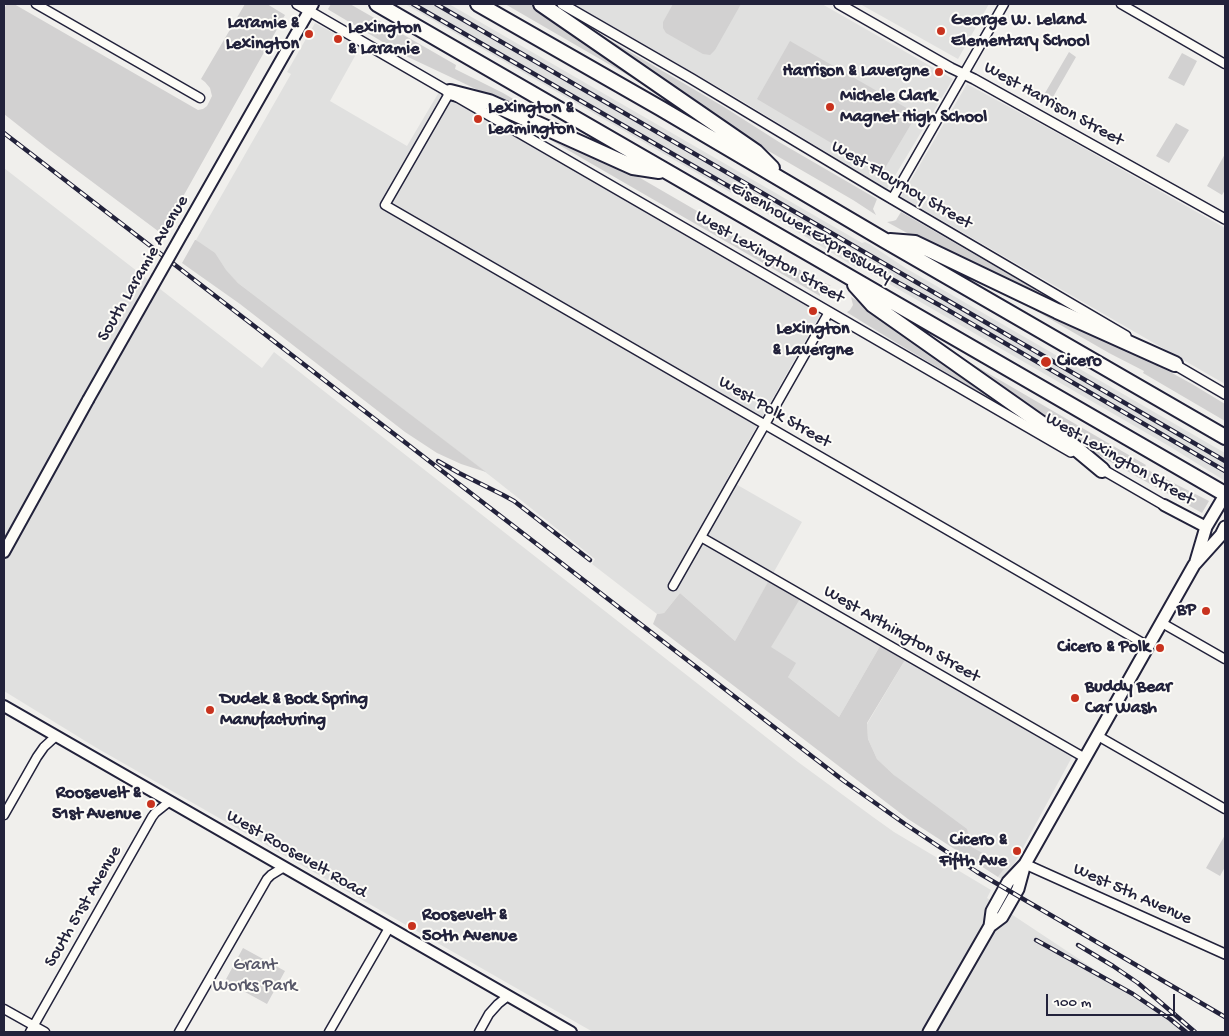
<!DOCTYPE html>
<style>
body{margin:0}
#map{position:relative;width:1229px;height:1036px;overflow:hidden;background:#f0efec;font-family:"Gochi Hand",sans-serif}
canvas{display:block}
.frame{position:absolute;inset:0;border:5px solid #22223b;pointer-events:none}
.scale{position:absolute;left:1046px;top:994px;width:129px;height:22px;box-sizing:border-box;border:2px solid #22223b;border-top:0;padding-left:6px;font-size:15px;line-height:18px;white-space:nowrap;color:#22223b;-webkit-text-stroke:4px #fdfcf7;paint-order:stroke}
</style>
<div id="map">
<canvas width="1229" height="1036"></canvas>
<div class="frame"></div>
<div class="scale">100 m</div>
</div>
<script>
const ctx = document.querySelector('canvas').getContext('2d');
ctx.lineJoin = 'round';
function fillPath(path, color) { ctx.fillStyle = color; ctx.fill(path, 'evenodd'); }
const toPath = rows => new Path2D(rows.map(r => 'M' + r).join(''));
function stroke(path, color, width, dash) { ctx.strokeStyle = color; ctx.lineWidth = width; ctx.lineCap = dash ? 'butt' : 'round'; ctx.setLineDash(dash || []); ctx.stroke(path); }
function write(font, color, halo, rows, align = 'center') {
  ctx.font = font + ' "Gochi Hand",sans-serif'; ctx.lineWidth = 4; ctx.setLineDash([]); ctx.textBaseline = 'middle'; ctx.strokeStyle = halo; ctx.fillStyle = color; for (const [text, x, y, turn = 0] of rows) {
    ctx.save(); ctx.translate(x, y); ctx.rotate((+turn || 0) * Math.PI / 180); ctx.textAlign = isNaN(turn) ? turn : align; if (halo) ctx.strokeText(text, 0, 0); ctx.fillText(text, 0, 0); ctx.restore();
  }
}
const built = toPath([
 [405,4,449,4,862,243,865,242,871,245,907,269,1225,453,1225,481,1169,446,860,267,857,268,850,264,778,220],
 [574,4,822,4,953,79,887,189,732,95],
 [860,4,989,4,958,59],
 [315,23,360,47,330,101,407,146,439,92,821,313,727,479,802,522,735,641,680,593,664,613,657,614,592,564,595,559,493,478,238,283,196,240,291,74,287,72],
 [967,84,1059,134,1225,228,1225,384,901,197],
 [4,168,262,368,274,352,730,709,798,762,873,817,894,832,991,890,987,898,1189,1032,593,1032,95,747,4,691],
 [800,599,880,646,839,717,788,677,770,647],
 [905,660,1072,757,1005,881,998,877,1005,866,972,847,894,775,877,759,868,739,867,724]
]);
const green = toPath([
 [7,4,14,4,198,110,203,109,207,106,212,96,210,88,205,82,201,79,245,4,267,4,285,15,162,234,47,148,4,114,4,9],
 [331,4,350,4,456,65,455,69,503,93,582,139,408,57,329,10,328,9],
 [505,4,531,4,645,80,643,84],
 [673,4,741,4,715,50,710,55,703,54,666,33,663,28,663,22],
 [562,12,724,107,779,142,877,199,873,209,876,215,853,200,734,131],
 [790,41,917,114,882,173,757,99],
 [1069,52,1076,57,1053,97,1045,93],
 [1182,53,1197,61,1184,86,1168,78],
 [516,120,623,168,742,237,741,239,831,286,828,286,822,288,820,290,820,296],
 [1176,123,1189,130,1169,163,1156,156],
 [1225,154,1225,190,1222,195,1207,186],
 [901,212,1081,316,918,239,887,222,893,221,896,220],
 [196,240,215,253,226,270,238,283,486,472,461,464,437,453,405,432,240,304,182,263,195,240],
 [851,297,866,306,1029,422,895,342,848,313,847,312,850,310,853,305],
 [1012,297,1150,361,1192,384,1225,404,1225,421,1143,373,1144,371,1109,353],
 [967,361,1146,465,1144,468,1209,501,1202,513,1093,452,966,364],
 [769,580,800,599,771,647,796,663,788,677,839,717,880,646,905,660,867,723,868,739,877,759,894,775,967,829,972,847,1006,866,998,877,908,819,653,624,657,614,664,613,680,593,735,641],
 [1225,835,1225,867,1220,876,1206,868],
 [243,948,285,971,267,1004,225,981]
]);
const minor = toPath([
 [36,4,200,98],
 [1121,4,1225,64],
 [450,92,385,205,1148,646],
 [892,199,1004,4],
 [701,537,1085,758],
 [673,586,829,312],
 [1162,623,1225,659],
 [1098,736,1225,809],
 [4,815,37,757,44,747,56,736],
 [4,1009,45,1032],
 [30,1032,152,817,155,813,170,801],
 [179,1032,267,879,271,875,284,867],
 [329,1032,389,928],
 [479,1032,489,1014,498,1004,508,996]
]);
const tertiary = toPath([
 [297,4,1071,452],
 [562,4,692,79,882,193,1126,336],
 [839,4,951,68,974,79,1225,219],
 [1172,363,1225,394],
 [1100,468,1164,505],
 [1025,864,1225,954]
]);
const secondary = toPath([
 [185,229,313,4],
 [1164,505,1206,527],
 [4,552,88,400],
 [4,706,571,1032]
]);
const primary = toPath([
 [1196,561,1206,527,1225,495],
 [990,926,1002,917,1018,889,1024,867],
 [929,1032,990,926,992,911,1008,882,1025,864,1194,565,1221,535,1225,527]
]);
const motorway = toPath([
 [377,4,1225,494],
 [478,4,660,108,884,240,1225,437],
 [541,4,756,152,772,168],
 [450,92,489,102,633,167,659,171],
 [890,241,915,243,1057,311,1175,364],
 [855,285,873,305,1072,445,1102,470]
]);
const rail = toPath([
 [413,4,853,258,941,306,1225,471],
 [436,4,1225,461],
 [4,133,844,781,905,824,977,872,1225,1017],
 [438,461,459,473,503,495,514,501,590,560],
 [1036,940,1133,994,1170,1019,1186,1032],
 [1078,945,1113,966,1138,983,1195,1032]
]);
const secondaryBridge = toPath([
 [88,400,185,229]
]);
const markers = [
 [941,31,5,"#c8321e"],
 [309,34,5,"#c8321e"],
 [338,39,5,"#c8321e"],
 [939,72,5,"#c8321e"],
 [830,107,5,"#c8321e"],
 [478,119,5,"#c8321e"],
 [813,311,5,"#c8321e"],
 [1046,362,6,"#c8321e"],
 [1206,611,5,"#c8321e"],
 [1160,648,5,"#c8321e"],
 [1075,698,5,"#c8321e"],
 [210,710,5,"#c8321e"],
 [151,804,5,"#c8321e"],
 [1017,851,5,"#c8321e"],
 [412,926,5,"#c8321e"]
];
const poiNames = [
 ["George W. Leland",951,21],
 ["Elementary School",951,42],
 ["Laramie &",299,24,"right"],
 ["Lexington",299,45,"right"],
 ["Lexington",348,29],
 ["& Laramie",348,50],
 ["Harrison & Lavergne",929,72,"right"],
 ["Michele Clark",840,97],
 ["Magnet High School",840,118],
 ["Lexington &",488,109],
 ["Leamington",488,130],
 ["Lexington",813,330,"center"],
 ["& Lavergne",813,351,"center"],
 ["Cicero",1057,362],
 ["BP",1196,611,"right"],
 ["Cicero & Polk",1150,648,"right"],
 ["Buddy Bear",1085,688],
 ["Car Wash",1085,709],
 ["Dudek & Bock Spring",220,700],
 ["Manufacturing",220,721],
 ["Roosevelt &",141,794,"right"],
 ["51st Avenue",141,815,"right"],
 ["Cicero &",1007,841,"right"],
 ["Fifth Ave",1007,862,"right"],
 ["Roosevelt &",422,916],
 ["50th Avenue",422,937]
];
const streetNames = [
 ["West Harrison Street",1053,105,29],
 ["West Flournoy Street",901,186,30],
 ["Eisenhower Expressway",811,233,30],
 ["West Lexington Street",769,258,30],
 ["South Laramie Avenue",144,269,-60],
 ["West Polk Street",774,413,30],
 ["West Lexington Street",1119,460,30],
 ["West Arthington Street",901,635,30],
 ["West Roosevelt Road",296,855,30],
 ["West 5th Avenue",1132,895,24],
 ["South 51st Avenue",84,907,-60]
];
const parkNames = [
 ["Grant",255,966],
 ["Works Park",255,987]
];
fillPath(built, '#e0e0df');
fillPath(green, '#d2d1d1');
stroke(minor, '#22223b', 11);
stroke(tertiary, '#22223b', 12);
stroke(secondary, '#22223b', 14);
stroke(primary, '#22223b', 15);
stroke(motorway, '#22223b', 18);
stroke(minor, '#fdfcf7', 8);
stroke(tertiary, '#fdfcf7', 9);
stroke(secondary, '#fdfcf7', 10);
stroke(primary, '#fdfcf7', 11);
stroke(motorway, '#fdfcf7', 14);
stroke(rail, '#22223b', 4.5);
stroke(rail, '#fdfcf7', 2.5, [8]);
stroke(secondaryBridge, '#22223b', 14, []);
stroke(secondaryBridge, '#fdfcf7', 10);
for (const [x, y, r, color] of markers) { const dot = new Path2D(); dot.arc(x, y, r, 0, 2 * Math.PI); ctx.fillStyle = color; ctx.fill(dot); stroke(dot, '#fdfcf7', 2); }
write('bold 18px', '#22223b', '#fdfcf7', poiNames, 'left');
write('18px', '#22223b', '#fdfcf7', streetNames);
write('18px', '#575768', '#fdfcf7', parkNames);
</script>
